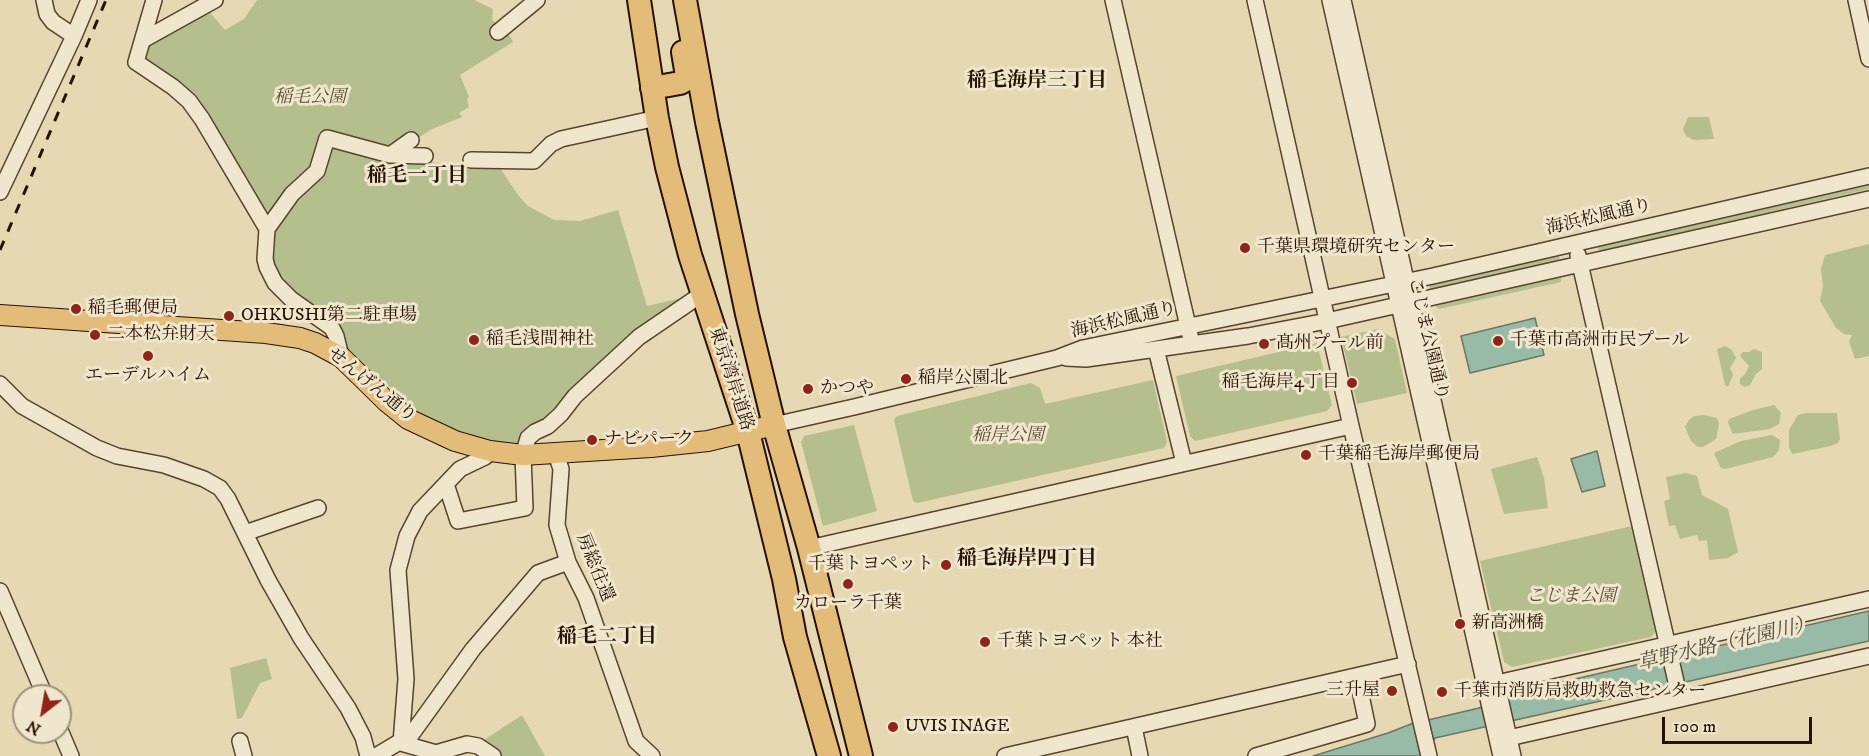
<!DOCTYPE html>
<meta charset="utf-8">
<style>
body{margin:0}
#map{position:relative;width:1869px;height:756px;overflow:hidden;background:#e6d8b2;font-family:"IM FELL DW Pica",serif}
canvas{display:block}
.north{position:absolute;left:12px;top:684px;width:60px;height:60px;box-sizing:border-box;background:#efe6cd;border:2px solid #a0917c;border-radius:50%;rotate:211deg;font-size:16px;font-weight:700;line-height:24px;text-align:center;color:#291102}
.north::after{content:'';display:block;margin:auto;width:21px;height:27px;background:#8f2418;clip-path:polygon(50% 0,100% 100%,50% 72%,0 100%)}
.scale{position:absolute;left:1662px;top:717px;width:150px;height:27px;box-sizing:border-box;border:3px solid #291102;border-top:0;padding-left:8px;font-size:18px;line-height:21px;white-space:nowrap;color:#291102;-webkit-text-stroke:4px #efe6cd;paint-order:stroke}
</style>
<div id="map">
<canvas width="1869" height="756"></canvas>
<div class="north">N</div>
<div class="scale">100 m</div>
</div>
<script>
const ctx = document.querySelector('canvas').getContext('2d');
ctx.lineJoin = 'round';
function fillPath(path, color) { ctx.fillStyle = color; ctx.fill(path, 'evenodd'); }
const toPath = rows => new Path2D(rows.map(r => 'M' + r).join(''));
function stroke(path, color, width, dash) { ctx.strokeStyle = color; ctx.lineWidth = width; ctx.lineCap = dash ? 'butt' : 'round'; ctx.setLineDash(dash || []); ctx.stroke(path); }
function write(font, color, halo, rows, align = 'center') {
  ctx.font = font + ' "IM FELL DW Pica","Noto Serif JP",serif'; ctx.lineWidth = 6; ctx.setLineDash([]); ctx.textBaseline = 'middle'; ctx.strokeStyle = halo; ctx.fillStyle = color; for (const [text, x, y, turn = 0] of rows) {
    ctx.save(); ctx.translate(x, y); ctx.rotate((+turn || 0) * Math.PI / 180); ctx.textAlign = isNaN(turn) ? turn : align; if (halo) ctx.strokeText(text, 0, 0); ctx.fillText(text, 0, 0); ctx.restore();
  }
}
const green = toPath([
 [257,0,474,0,493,9,492,20,507,31,513,42,460,75,469,97,467,99,469,107,459,113,462,117,432,129,400,150,402,160,500,168,518,195,528,206,554,220,580,221,618,210,647,306,686,297,524,446,493,441,446,429,420,417,395,397,397,394,381,379,379,380,359,361,344,350,275,278,268,254,271,232,225,150,145,60,143,55,148,41,206,8,225,30,244,19],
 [1688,117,1709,117,1714,139,1694,140,1686,136,1683,129],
 [1869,183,1869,189,1600,251,1597,247],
 [1869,244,1869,356,1855,359,1849,341,1852,335,1844,334,1836,328,1820,301,1823,286,1821,269,1825,255],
 [1557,255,1560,258,1558,260,1430,289,1429,283],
 [1561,276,1561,282,1439,309,1435,306,1439,303],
 [1377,329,1395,339,1407,393,1357,404,1341,337],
 [1317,343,1332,405,1327,411,1195,441,1190,436,1176,376],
 [1725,346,1732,350,1736,358,1730,368,1733,375,1728,387,1725,385,1717,349],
 [1754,349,1762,352,1762,369,1756,374,1750,385,1744,387,1740,384,1740,379,1745,374,1749,366,1740,356,1743,352,1749,352],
 [1153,380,1167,442,1164,448,917,503,913,501,894,420,897,416,1031,383,1040,388,1045,404],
 [1774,405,1781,413,1779,424,1770,429,1733,434,1728,423,1729,419,1753,410],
 [1807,413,1837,413,1840,439,1838,443,1831,446,1792,454,1789,447,1789,430,1798,415],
 [1704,415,1717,418,1719,424,1716,439,1703,447,1698,447,1691,441,1685,427,1689,420,1694,416],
 [854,425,877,511,823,526,801,442,804,436],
 [1772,435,1780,440,1779,450,1773,457,1725,469,1721,468,1714,453,1741,441],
 [1537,457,1544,478,1548,508,1504,514,1491,469],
 [1686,473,1697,476,1702,495,1728,509,1738,552,1728,558,1709,560,1707,540,1699,541,1697,535,1680,539,1675,525,1669,526,1664,501,1670,499,1666,477],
 [1632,526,1657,630,1651,637,1512,667,1504,662,1480,561],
 [266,658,272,679,260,683,242,718,237,719,230,668],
 [522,715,545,756,501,756,481,742]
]);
const water = toPath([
 [1535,318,1544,355,1470,373,1461,336,1535,318],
 [1597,451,1605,486,1582,492,1571,459,1597,451],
 [1869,611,1869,641,1435,738,1422,756,1313,756,1388,733,1411,724,1479,708,1519,692,1869,611]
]);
const minor = toPath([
 [44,0,47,14,53,22,74,36],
 [154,0,136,62,173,87,189,101,202,119,267,229,265,259,267,267,275,283,291,299,332,328,336,336,341,357],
 [1113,0,1190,335],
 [1255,0,1351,426,1429,756],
 [1330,0,1501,756],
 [1343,0,1513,756],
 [1856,0,1869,59],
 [498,32,537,0],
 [143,40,215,0],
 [411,140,390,155,425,156],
 [471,160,534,161,551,144,561,139,657,118],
 [0,192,74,36,89,0],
 [267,229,292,194,317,171,327,138,390,155],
 [1578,255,1680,699],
 [1156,349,1184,463],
 [1066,358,1086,359,1248,336,1327,321,1869,199],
 [0,384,22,406,97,448,117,456,164,465,204,479,220,488,228,499,268,580,301,638,348,708,363,737,368,756],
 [774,425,854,407,1057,358,1083,348,1433,276,1869,176],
 [556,454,561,469,557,525,568,562,586,598,636,741,652,756],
 [446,484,458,521,525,508,523,455,528,438,535,432,548,426,561,414,575,396,639,337,702,294],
 [245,533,318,508],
 [809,548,1351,426],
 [0,591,45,696],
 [1488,685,1869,599],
 [1134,727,1140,756],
 [60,730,71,756],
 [1500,740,1869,656],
 [240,741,244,756],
 [401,743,406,679,398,570,407,536,420,511,460,469,485,457,490,451],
 [401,743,436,753,467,744,478,746,493,756],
 [376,756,411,735,473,649,538,573,568,562],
 [1005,756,1408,664],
 [1256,756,1367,724,1357,676]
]);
const major = toPath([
 [0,315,266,333,300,338,315,343,341,357,387,402,408,419,455,441,490,451,523,455,651,447,708,441,774,425]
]);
const highway = toPath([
 [639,0,657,118,667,167,690,255,748,432,784,579,795,637,829,756],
 [685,0,707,122,747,314,774,425,809,548,861,756],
 [652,88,680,83,685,80,687,76,683,52]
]);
const rail = toPath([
 [0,250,106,0]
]);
const markers = [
 [1245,248,6,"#8f2418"],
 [76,309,6,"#8f2418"],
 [229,316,6,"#8f2418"],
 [95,335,6,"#8f2418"],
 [474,340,6,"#8f2418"],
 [1498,341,6,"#8f2418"],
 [1264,344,6,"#8f2418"],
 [148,356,6,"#8f2418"],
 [906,379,6,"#8f2418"],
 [1352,383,6,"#8f2418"],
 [808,389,6,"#8f2418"],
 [592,440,6,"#8f2418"],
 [1306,455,6,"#8f2418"],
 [946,565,6,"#8f2418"],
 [848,584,6,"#8f2418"],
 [1460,624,6,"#8f2418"],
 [985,642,6,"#8f2418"],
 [1392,691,6,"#8f2418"],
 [1442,692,6,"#8f2418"],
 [893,727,6,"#8f2418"]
];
const parkNames = [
 ["稲毛公園",310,98],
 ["稲岸公園",1008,436],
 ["こじま公園",1571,597]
];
const streetNames = [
 ["海浜松風通り",1599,218,-13],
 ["海浜松風通り",1124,321,-13],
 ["こじま公園通り",1427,339,77],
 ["東京湾岸道路",730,379,72],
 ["せんげん通り",371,386,39],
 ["房総往還",594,568,68]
];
const poiNames = [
 ["千葉県環境研究センター",1257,248],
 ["稲毛郵便局",88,309],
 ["OHKUSHI第二駐車場",241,316],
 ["二本松弁財天",107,335],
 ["稲毛浅間神社",486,340],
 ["千葉市高洲市民プール",1510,341],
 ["髙州プール前",1276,344],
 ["エーデルハイム",148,376,"center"],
 ["稲岸公園北",918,379],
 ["稲毛海岸4丁目",1340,383,"right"],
 ["かつや",820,389],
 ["ナビパーク",604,440],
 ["千葉稲毛海岸郵便局",1318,455],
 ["千葉トヨペット",934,565,"right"],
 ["カローラ千葉",848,604,"center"],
 ["新高洲橋",1472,624],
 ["千葉トヨペット 本社",997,642],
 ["三升屋",1380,691,"right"],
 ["千葉市消防局救助救急センター",1454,692],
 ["UVIS INAGE",905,727]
];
const neighbourhoodNames = [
 ["稲毛海岸三丁目",1037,82],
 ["稲毛一丁目",417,177],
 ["稲毛海岸四丁目",1027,560],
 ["稲毛二丁目",607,638]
];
const waterNames = [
 ["草野水路（花園川）",1726,645,-13]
];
fillPath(green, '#b4bf8d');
fillPath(water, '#97bba7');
stroke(water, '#6b7765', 1.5);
stroke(minor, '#58432e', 18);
stroke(major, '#291102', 22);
stroke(highway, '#291102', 26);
stroke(minor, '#efe6cd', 15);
stroke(major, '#e3bc79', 20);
stroke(highway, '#e3bc79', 22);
stroke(rail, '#291102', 3, [10, 10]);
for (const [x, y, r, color] of markers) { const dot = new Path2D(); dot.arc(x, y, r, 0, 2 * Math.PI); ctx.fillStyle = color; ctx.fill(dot); stroke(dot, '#efe6cd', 2); }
write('italic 18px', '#5a4e33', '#efe6cd', parkNames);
write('18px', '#291102', '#efe6cd', streetNames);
write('18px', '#291102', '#efe6cd', poiNames, 'left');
write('bold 20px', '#291102', '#efe6cd', neighbourhoodNames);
write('italic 20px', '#504c3c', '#efe6cd', waterNames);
</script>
